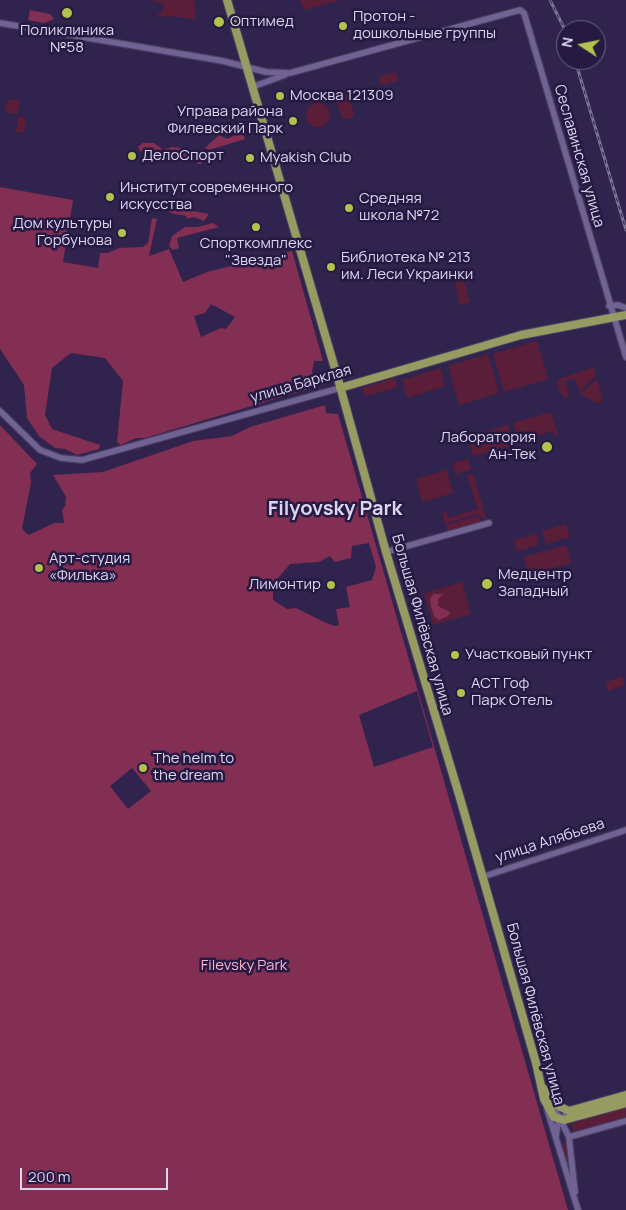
<!DOCTYPE html>
<meta charset="utf-8">
<style>
body{margin:0}
#map{position:relative;width:626px;height:1210px;overflow:hidden;background:#30234d;font-family:Manrope,sans-serif}
canvas{display:block}
.north{position:absolute;left:556px;top:20px;width:50px;height:50px;box-sizing:border-box;background:#261942;border:1px solid #6e6488;border-radius:50%;rotate:281deg;font-size:14px;font-weight:700;line-height:20px;text-align:center;color:#dbd5f0}
.north::after{content:'';display:block;margin:auto;width:18px;height:22px;background:#b3c24b;clip-path:polygon(50% 0,100% 100%,50% 72%,0 100%)}
.scale{position:absolute;left:20px;top:1168px;width:148px;height:22px;box-sizing:border-box;border:2px solid #dbd5f0;border-top:0;padding-left:6px;font-size:15px;line-height:18px;white-space:nowrap;color:#dbd5f0;-webkit-text-stroke:4px #261942;paint-order:stroke}
</style>
<div id="map">
<canvas width="626" height="1210"></canvas>
<div class="north">N</div>
<div class="scale">200 m</div>
</div>
<script>
const ctx = document.querySelector('canvas').getContext('2d');
ctx.lineJoin = 'round';
function fillPath(path, color) { ctx.fillStyle = color; ctx.fill(path, 'evenodd'); }
const toPath = rows => new Path2D(rows.map(r => 'M' + r).join(''));
function stroke(path, color, width, dash) { ctx.strokeStyle = color; ctx.lineWidth = width; ctx.lineCap = dash ? 'butt' : 'round'; ctx.setLineDash(dash || []); ctx.stroke(path); }
function write(font, color, halo, rows, align = 'center') {
  ctx.font = font + ' Manrope,sans-serif'; ctx.lineWidth = 5; ctx.setLineDash([]); ctx.textBaseline = 'middle'; ctx.strokeStyle = halo; ctx.fillStyle = color; for (const [text, x, y, turn = 0] of rows) {
    ctx.save(); ctx.translate(x, y); ctx.rotate((+turn || 0) * Math.PI / 180); ctx.textAlign = isNaN(turn) ? turn : align; if (halo) ctx.strokeText(text, 0, 0); ctx.fillText(text, 0, 0); ctx.restore();
  }
}
const green = toPath([
 [151,0,194,0,196,19,172,16,158,17,158,14,162,12,164,4],
 [300,0,341,0,304,10],
 [395,72,398,76,397,81,382,85,379,82,379,76],
 [343,91,348,93,354,113,352,118,346,119,342,118,336,98,338,93],
 [8,99,20,101,17,114,5,112],
 '306 115a12 12 0 1 1 24 0a12 12 0 1 1-24 0Z',
 [18,116,26,118,24,133,16,132],
 [464,281,470,302,460,305,455,283],
 [537,341,548,379,504,392,493,354],
 [488,354,499,393,459,405,448,366],
 [594,367,596,376,579,392,575,379,565,381,569,396,565,398,559,391,557,380],
 [440,368,445,386,407,398,402,380],
 [395,378,398,387,365,397,362,388],
 [597,379,603,401,597,403,580,394],
 [551,412,558,435,554,436,553,431,526,439,527,443,520,446,513,423],
 [508,425,513,445,473,456,468,437],
 [468,459,471,470,456,474,453,463],
 [447,470,453,493,422,502,416,479],
 [473,474,487,521,476,514,445,524,442,513,446,512,448,518,478,509,467,475],
 [476,516,484,522,449,534,446,525],
 [566,524,570,537,546,544,542,531],
 [536,534,539,545,517,551,514,540],
 [566,545,571,563,529,575,524,557],
 [462,582,471,614,433,625,424,593],
 [622,676,625,685,608,691,605,683],
 [626,1107,626,1117,575,1131,570,1124],
 [566,1142,568,1148,572,1184,561,1145]
]);
const forest = toPath([
 [30,10,50,14,54,19,44,23,28,20],
 [237,126,241,126,245,139,209,150,205,148,219,135,227,139,233,136],
 [143,143,154,143,162,149,158,154,140,151,138,147],
 [173,147,200,151,205,159,201,164,197,164,197,161,166,155,165,149],
 [209,183,215,186,217,190,215,194,195,189,198,185],
 [0,187,73,200,63,262,98,268,100,253,108,253,119,248,143,247,148,243,152,218,157,219,149,256,169,249,183,282,207,272,292,251,323,361,314,361,312,372,314,376,326,378,325,384,145,438,136,438,121,445,117,442,123,381,105,358,71,353,52,368,45,415,52,429,100,445,99,449,77,455,65,449,55,448,39,436,27,418,24,385,0,349],
 [211,304,235,317,226,329,221,328,201,337,194,316,205,313],
 [172,207,175,208,209,214,204,221,194,217,186,219,187,216,170,213,169,210],
 [213,223,219,227,177,238,179,248,173,250,169,246,172,236,185,227,197,227],
 [322,406,325,406,326,413,338,414,568,1210,0,1210,0,425,37,464,30,473,31,483,22,528,25,532,29,535,54,523,64,523,62,510,65,506,66,497,53,475,103,472,193,441,232,436,250,427],
 [369,543,376,567,372,580,346,587,350,607,336,609,339,625,334,626,322,621,296,608,287,609,273,600,273,591,278,578,290,564,319,562,330,556,335,562,351,558,352,546],
 [417,691,433,747,374,767,359,715],
 [132,768,151,791,128,809,110,786],
 [434,594,443,594,438,599,438,606,450,612,448,616,439,620,434,616,431,606,430,598]
]);
const minor = toPath([
 [0,23,223,61,266,72,290,73,520,10,524,13,626,357],
 [252,87,285,75],
 [609,306,618,305,626,308],
 [0,411,40,450,61,458,82,460,340,388],
 [386,552,489,523],
 [482,877,626,830],
 [552,1103,569,1137,575,1192],
 [547,1109,578,1210],
 [556,1136,558,1123,569,1111],
 [569,1137,626,1121]
]);
const major = toPath([
 [227,0,338,379,386,552,460,798,536,1063,544,1099,554,1117,564,1120,626,1103],
 [340,388,521,335,626,315],
 [543,1088,552,1103,569,1111,626,1095]
]);
const rail = toPath([
 [550,0,566,32],
 [575,60,626,230]
]);
const markers = [
 [67,13,6,"#b3c24b"],
 [219,22,6,"#b3c24b"],
 [343,26,5,"#b3c24b"],
 [280,96,5,"#b3c24b"],
 [293,121,5,"#b3c24b"],
 [132,156,5,"#b3c24b"],
 [250,158,5,"#b3c24b"],
 [110,197,5,"#b3c24b"],
 [349,208,5,"#b3c24b"],
 [256,227,5,"#b3c24b"],
 [122,233,5,"#b3c24b"],
 [331,267,5,"#b3c24b"],
 [547,447,6,"#b3c24b"],
 [39,568,5,"#b3c24b"],
 [487,584,6,"#b3c24b"],
 [331,585,5,"#b3c24b"],
 [455,655,5,"#b3c24b"],
 [461,693,5,"#b3c24b"],
 [143,768,5,"#b3c24b"]
];
const poiNames = [
 ["Протон -",353,17],
 ["дошкольные группы",353,34],
 ["Оптимед",230,22],
 ["Поликлиника",67,31,"center"],
 ["№58",67,48,"center"],
 ["Москва 121309",290,96],
 ["Управа района",283,112,"right"],
 ["Филевский Парк",283,129,"right"],
 ["ДелоСпорт",142,156],
 ["Myakish Club",260,158],
 ["Институт современного",120,188],
 ["искусства",120,205],
 ["Средняя",359,199],
 ["школа №72",359,216],
 ["Дом культуры",112,224,"right"],
 ["Горбунова",112,241,"right"],
 ["Спорткомплекс",256,244,"center"],
 ["\"Звезда\"",256,261,"center"],
 ["Библиотека № 213",341,258],
 ["им. Леси Украинки",341,275],
 ["Лаборатория",536,438,"right"],
 ["Ан-Тек",536,455,"right"],
 ["Арт-студия",49,559],
 ["«Филька»",49,576],
 ["Медцентр",498,575],
 ["Западный",498,592],
 ["Лимонтир",321,585,"right"],
 ["Участковый пункт",465,655],
 ["АСТ Гоф",471,684],
 ["Парк Отель",471,701],
 ["The helm to",153,759],
 ["the dream",153,776]
];
const streetNames = [
 ["Сеславинская улица",579,156,74],
 ["улица Барклая",301,384,-16],
 ["Большая Филёвская улица",422,625,74],
 ["улица Алябьева",550,841,-18],
 ["Большая Филёвская улица",535,1014,75]
];
const parkNames = [
 ["Filevsky Park",244,966]
];
const districtNames = [
 ["Filyovsky Park",335,509]
];
fillPath(green, '#5a1e39');
fillPath(forest, '#832e53');
stroke(minor, '#4b3f63', 8);
stroke(major, '#4b3f63', 10);
stroke(minor, '#706393', 5.5);
stroke(major, '#969b62', 8);
stroke(rail, '#7d7497', 3);
stroke(rail, '#261942', 1, [4]);
for (const [x, y, r, color] of markers) { const dot = new Path2D(); dot.arc(x, y, r, 0, 2 * Math.PI); ctx.fillStyle = color; ctx.fill(dot); stroke(dot, '#261942', 2); }
write('15px', '#dbd5f0', '#261942', poiNames, 'left');
write('15px', '#dbd5f0', '#261942', streetNames);
write('15px', '#fcb2cd', '#261942', parkNames);
write('bold 20px', '#dbd5f0', '#261942', districtNames);
</script>
